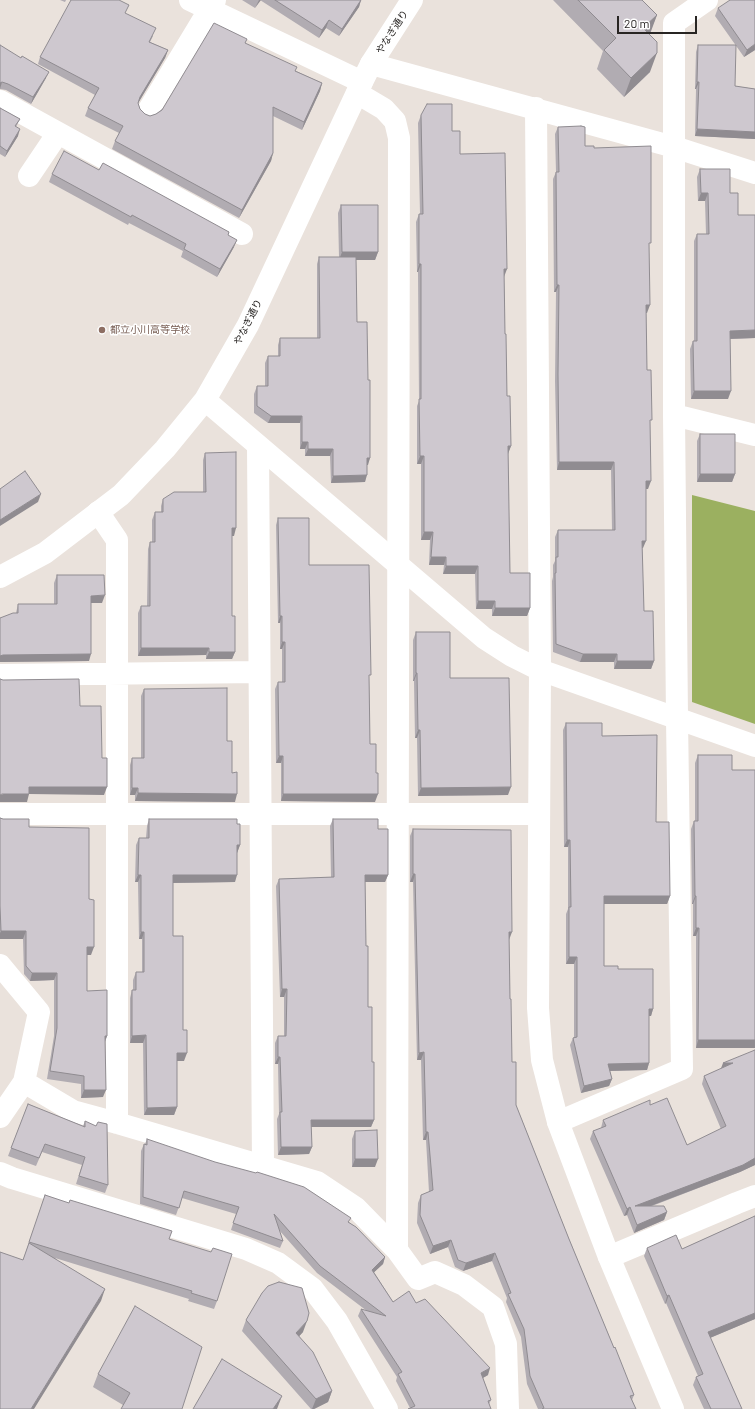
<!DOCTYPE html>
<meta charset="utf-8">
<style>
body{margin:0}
#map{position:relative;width:755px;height:1409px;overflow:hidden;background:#eae2dc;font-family:Barlow,sans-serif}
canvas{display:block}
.scale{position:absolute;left:617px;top:16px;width:80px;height:18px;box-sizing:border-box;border:2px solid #282523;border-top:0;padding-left:5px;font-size:12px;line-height:14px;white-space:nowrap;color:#282523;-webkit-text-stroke:3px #fff;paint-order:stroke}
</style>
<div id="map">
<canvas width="755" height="1409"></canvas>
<div class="scale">20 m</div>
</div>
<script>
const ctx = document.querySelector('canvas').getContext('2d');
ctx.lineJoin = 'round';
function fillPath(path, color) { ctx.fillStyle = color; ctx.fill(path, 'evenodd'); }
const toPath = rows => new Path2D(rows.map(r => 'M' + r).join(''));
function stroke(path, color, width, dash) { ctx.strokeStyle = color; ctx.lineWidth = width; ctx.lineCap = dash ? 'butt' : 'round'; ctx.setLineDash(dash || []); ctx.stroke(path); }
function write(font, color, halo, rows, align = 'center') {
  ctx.font = font + ' Barlow,"Noto Sans JP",sans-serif'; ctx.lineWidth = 3; ctx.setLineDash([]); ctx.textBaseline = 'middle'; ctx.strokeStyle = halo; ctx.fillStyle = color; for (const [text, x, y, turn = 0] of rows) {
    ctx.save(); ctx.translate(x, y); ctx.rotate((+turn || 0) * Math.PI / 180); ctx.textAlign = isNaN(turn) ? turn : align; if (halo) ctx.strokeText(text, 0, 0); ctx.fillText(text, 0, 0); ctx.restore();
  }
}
const forest = toPath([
 [692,495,755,511,755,724,692,702]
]);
const minor = toPath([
 [190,0,362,82],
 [371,64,674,147,755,173],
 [357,93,384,109,395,121,399,138,397,1250],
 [0,101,242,234],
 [536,108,540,670],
 [148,111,215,0],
 [29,176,58,133],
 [674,415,755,435],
 [258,446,263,1165],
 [98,512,117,540,117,1123],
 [0,675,259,672],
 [0,814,538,814],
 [0,965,39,1012,24,1082,0,1117],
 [24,1082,73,1111,117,1123,317,1182,356,1208,397,1250,418,1279,435,1272,464,1285,493,1307,506,1344,508,1409],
 [558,1122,682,1069,677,718,674,415,674,23,707,0],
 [0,1173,12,1178,246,1249,278,1263,312,1288,337,1321,387,1409],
 [609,1257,737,1203,755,1196]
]);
const tertiary = toPath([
 [205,400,484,638,512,656,540,670,755,746],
 [0,577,45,553,121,495,165,449,205,400,248,325,362,82,371,64,412,0],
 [540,670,538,1008,542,1060,558,1122,609,1257,673,1409]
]);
const wall = toPath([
 [60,0,66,0,65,2],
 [242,0,361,0,359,7,339,36,326,28,319,38,260,0,255,8],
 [553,0,642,0,657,15,649,34,650,72,624,97,597,69,603,51],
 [718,8,755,50,744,57,715,16],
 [126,14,153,36,150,42,168,50,165,58,138,103,140,109,145,114,150,116,156,114,247,39,245,43,296,71,322,83,320,91,302,130,273,116,273,153,271,161,239,218,112,149,115,141,119,133,85,116,88,108,95,95,38,64,40,57],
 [0,45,46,78,31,104,6,90,0,89],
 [698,45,735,86,755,89,755,139,695,136,696,89,695,89,696,52],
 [0,108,20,119,16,127,18,136,5,157,0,154],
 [421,115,452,131,504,276,505,334,507,396,511,446,508,453,510,573,530,608,527,616,492,616,492,609,476,609,475,574,443,574,444,565,429,565,430,540,421,540,421,464,417,464,417,406,419,401,418,272,417,272,416,222,419,214,420,214,418,123],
 [558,127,585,146,594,148,649,247,647,313,646,313,647,370,650,426,648,489,646,489,643,548,642,548,644,611,654,661,651,669,614,669,614,662,580,662,553,652,552,581,553,577,553,565,555,561,555,537,558,530,612,530,611,470,557,470,555,381,556,292,554,292,553,179,556,172,555,134],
 [700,169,730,193,738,215,755,215,755,338,730,339,728,399,691,399,690,349,693,341,694,341,694,241,697,234,706,234,705,201,698,201,697,177],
 [99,170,229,232,228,235,234,247,217,277,181,257,183,251,129,223,128,225,49,182,52,174],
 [341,205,378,252,375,260,356,260,357,322,368,380,370,458,367,465,365,482,331,483,330,456,305,456,305,449,300,449,300,423,268,423,254,413,254,394,257,386,265,386,265,363,268,356,278,356,278,345,280,338,317,338,317,264,319,257,339,257,338,213],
 [700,434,735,474,732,482,697,482,697,441],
 [205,453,234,536,232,536,232,616,235,652,232,659,206,659,206,655,138,656,138,613,141,606,147,606,148,549,150,542,152,542,152,520,155,512,161,512,161,506,163,499,203,492,203,460],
 [278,518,309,565,369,679,370,744,375,802,281,801,281,763,276,763,275,689,278,682,282,682,282,649,280,649,280,623,278,623,276,525],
 [57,575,102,603,91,603,89,661,0,662,0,618,16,613,18,604,54,604,54,583],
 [416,632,450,678,508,795,418,796,417,738,415,738,414,681,413,681,413,640],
 [144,689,227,741,232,773,235,802,135,801,135,795,130,795,130,765,132,758,141,758,141,696],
 [566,723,602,736,656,822,670,896,667,904,604,904,604,966,618,969,653,1009,651,1016,649,1016,649,1063,647,1070,610,1071,612,1079,609,1086,581,1093,570,1045,573,1038,574,1037,574,964,566,964,566,914,568,909,568,847,564,847,563,730],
 [698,755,732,770,755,1048,696,1048,696,936,693,936,693,904,692,904,691,829,694,821,695,821,695,763],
 [0,818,29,827,89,899,91,955,87,955,87,991,107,1036,105,1042,103,1097,81,1098,81,1084,47,1079,54,1036,54,980,30,981,24,974,23,939,0,939],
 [149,819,237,824,240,845,237,853,235,882,173,883,173,936,183,1030,184,1061,177,1061,177,1107,174,1115,144,1115,143,1043,130,1043,130,998,132,990,133,990,133,980,136,972,142,972,142,939,139,939,138,882,135,882,136,845,139,838,146,838,147,826],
 [333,819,378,829,388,875,385,882,365,882,366,946,368,1007,372,1062,374,1120,371,1127,311,1127,312,1147,309,1154,278,1155,277,1119,279,1114,278,1064,275,1064,275,1043,278,1036,284,1036,284,997,280,997,276,886,279,879,331,877,330,826],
 [413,829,509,940,510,999,512,1062,516,1105,569,1239,614,1348,634,1395,632,1400,636,1409,538,1409,527,1384,521,1337,506,1302,507,1298,492,1261,463,1271,455,1267,448,1247,430,1254,417,1223,418,1203,421,1195,429,1192,426,1140,423,1140,421,1060,417,1060,413,882,410,882,410,836],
 [755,1050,755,1165,740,1172,652,1206,667,1212,664,1220,634,1233,627,1215,624,1216,590,1139,593,1131,601,1128,603,1120,650,1105,687,1145,721,1129,702,1084,704,1076,721,1069],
 [28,1104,83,1126,85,1121,108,1185,105,1193,76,1184,82,1165,42,1152,36,1166,8,1156],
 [355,1131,375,1167,352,1167,352,1139],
 [147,1139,349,1222,385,1257,383,1264,374,1272,393,1302,416,1303,488,1375,483,1378,491,1400,489,1404,410,1408,396,1381,397,1377,358,1316,361,1309,367,1311,317,1273,279,1230,283,1241,280,1248,231,1230,236,1214,182,1198,176,1215,140,1204,141,1151,144,1144,145,1144],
 [45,1195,169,1239,217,1301,214,1309,188,1301,189,1299,55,1258,101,1301,23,1260],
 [755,1213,755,1319,710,1338,742,1409,704,1409,693,1385,696,1377,698,1376,666,1303,665,1304,644,1256,647,1248,682,1249,755,1216],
 [246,1320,303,1332,299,1336,332,1391,328,1402,314,1409,311,1409,242,1331],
 [98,1374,182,1409,123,1405,93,1387]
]);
const shadedWall = toPath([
 [259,0,261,0,255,8],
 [361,0,359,7,339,36,342,29],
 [657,15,650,34,636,47,643,28],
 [329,20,326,28,319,38,322,30],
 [755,44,755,50,744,57,747,50],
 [168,50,165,58,137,105,140,97],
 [657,53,650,72,624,97,631,78],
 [49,72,46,78,31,104,33,97],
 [2,82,0,89,0,83],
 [697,82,699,82,696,89,695,89],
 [322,83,320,91,302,130,304,122],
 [20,129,18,136,5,157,7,151],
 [697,129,755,132,755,139,695,136],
 [273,153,271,161,239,218,242,210],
 [701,193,708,193,705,201,698,201],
 [237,240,234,247,217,277,220,269],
 [342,252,378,252,375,260,339,260],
 [419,264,421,264,418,272,417,272],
 [504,269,507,269,504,277],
 [557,285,559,285,556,292,554,292],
 [646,305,650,305,647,313,643,313],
 [755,330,755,338,727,339,730,331],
 [694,391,731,391,728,399,691,399],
 [271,416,302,416,300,423,268,423],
 [302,442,308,442,305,449,300,449],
 [508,446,511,446,508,454],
 [308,449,333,449,330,456,305,456],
 [420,456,424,456,421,464,417,464],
 [367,458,370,458,368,465,364,465],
 [559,462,614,462,611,470,557,470],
 [700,474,735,474,732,482,697,482],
 [367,475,365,482,331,483,333,476],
 [646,481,651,481,648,489,643,489],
 [41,494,38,502,0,526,0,520],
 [232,528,236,528,234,536,229,536],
 [424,532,433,532,430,540,421,540],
 [642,541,646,541,643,548,640,548],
 [431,557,446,557,444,565,429,565],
 [446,566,478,566,475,574,443,574],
 [105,595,102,603,89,603,91,596],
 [478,601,495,601,492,609,476,609],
 [495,608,530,608,527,616,492,616],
 [280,616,282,616,280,623,278,623],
 [282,642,285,642,282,649,280,649],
 [141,648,209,648,206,655,138,656],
 [209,652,235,652,232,659,206,659],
 [91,654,89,661,0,662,0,656,3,655],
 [583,654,617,654,614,662,580,662],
 [617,661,654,661,651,669,614,669],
 [416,673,417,673,414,681,413,681],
 [418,730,420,730,417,738,415,738],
 [279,756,283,756,281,763,276,763],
 [29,787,107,787,104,795,29,794,27,802,0,802,0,795],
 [511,787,508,795,418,796,421,788],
 [132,788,138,788,135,795,130,795],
 [138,793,237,794,235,802,135,801],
 [283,794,378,794,375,802,281,801],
 [567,840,570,840,568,847,564,847],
 [237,845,240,845,237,853,234,853],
 [413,874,415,874,413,882,410,882],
 [138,875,141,875,138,882,135,882],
 [173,875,237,875,235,882,170,883],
 [365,875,388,875,385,882,363,882],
 [604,896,670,896,667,904,601,904],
 [695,896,696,896,693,904,692,904],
 [696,928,699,928,696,936,693,936],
 [1,931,26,931,23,939,0,939,0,933],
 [141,932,144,932,142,939,139,939],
 [509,932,512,932,509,940],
 [87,947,94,947,91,955,84,955],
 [569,957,577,957,574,964,566,964],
 [32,973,57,973,54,980,30,981],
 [282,989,287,989,284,997,280,997],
 [649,1009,653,1009,651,1016,647,1016],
 [146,1035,143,1043,130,1043,132,1036],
 [105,1036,107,1036,104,1044],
 [698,1040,755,1040,755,1048,696,1048],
 [424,1052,421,1060,417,1060,419,1053],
 [177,1053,187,1053,184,1061,174,1061],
 [278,1057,280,1057,278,1064,275,1064],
 [649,1063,647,1070,606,1071,608,1064],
 [723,1063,733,1063,720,1071],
 [612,1079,609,1086,581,1093,584,1086],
 [84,1090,106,1090,103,1097,81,1098],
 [177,1107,174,1115,144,1115,147,1108],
 [311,1120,374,1120,371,1127,308,1127],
 [426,1132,428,1132,426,1140,423,1140],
 [281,1147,312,1147,309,1154,278,1155],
 [755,1158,755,1165,740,1172,632,1213,635,1206],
 [355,1159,378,1159,375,1167,352,1167],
 [630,1207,627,1215,624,1216,627,1209],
 [667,1212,664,1220,634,1233,637,1225],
 [451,1240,448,1247,430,1254,433,1246],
 [495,1253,492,1261,463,1271,466,1263],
 [385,1257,383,1264,369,1277,372,1270],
 [105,1289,101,1301,34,1409,31,1409],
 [669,1295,666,1303,665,1304,667,1296],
 [755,1313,755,1319,705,1340,708,1332],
 [307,1321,303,1332,292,1344,296,1333],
 [490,1368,488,1375,479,1380,481,1373],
 [332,1391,328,1402,314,1409,312,1409,316,1399],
 [282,1396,277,1409,273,1409]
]);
const building = toPath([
 [71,0,119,0,129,5,125,13,156,28,149,42,168,50,140,97,138,103,140,109,145,114,150,116,156,114,162,110,214,23,247,39,245,43,297,67,295,71,322,83,304,122,273,107,273,153,242,210,115,141,123,126,88,108,99,88,40,57,71,0],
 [275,0,361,0,342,29,329,20,322,30,275,0],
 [578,0,642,0,657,15,643,28,657,42,657,53,631,78,604,50,616,38,578,0],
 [730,0,755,0,755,44,747,50,718,8,730,0],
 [0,45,21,58,22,56,49,72,33,97,8,84,2,82,0,83,0,45],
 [698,45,736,45,735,86,755,89,755,132,697,129,699,82,697,82,698,45],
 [427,104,452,104,452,131,460,131,460,154,505,153,507,269,504,269,505,334,506,334,507,396,510,396,511,446,508,446,510,573,530,573,530,608,495,608,495,601,478,601,478,566,446,566,446,557,431,557,433,532,424,532,424,456,420,456,419,399,421,399,421,264,419,264,419,214,423,214,421,115,427,104],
 [0,108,20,119,15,126,20,129,7,151,0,146,0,108],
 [581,126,585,127,585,146,594,146,594,148,651,146,651,243,649,243,650,305,646,305,647,370,651,370,652,420,650,420,651,481,646,481,646,541,642,541,644,611,653,611,654,661,617,661,617,654,583,654,556,644,555,573,556,573,556,557,558,557,558,530,615,530,614,462,559,462,558,374,559,285,557,285,556,172,559,172,558,127,581,126],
 [64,151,99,170,103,163,229,232,228,235,237,240,220,269,184,249,186,244,132,215,131,217,52,174,64,151],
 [700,169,730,169,730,193,738,193,738,215,755,215,755,330,730,331,731,391,694,391,693,341,697,341,697,234,709,234,708,193,701,193,700,169],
 [341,205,378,205,378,252,342,252,341,205],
 [319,257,356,257,357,322,367,322,368,380,370,380,370,458,367,458,367,475,333,476,333,449,308,449,308,442,302,442,302,416,271,416,257,406,257,386,268,386,268,356,280,356,280,338,320,338,319,257],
 [700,434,735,434,735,474,700,474,700,434],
 [236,452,236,528,232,528,232,616,235,616,235,652,209,652,209,648,141,648,141,606,150,606,150,542,155,542,155,512,163,512,163,499,174,492,206,492,205,453,236,452],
 [25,471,41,494,0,520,0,489,25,471],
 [278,518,309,518,309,565,369,565,371,675,369,675,370,744,376,744,376,773,378,773,378,794,283,794,283,756,279,756,278,682,285,682,285,642,282,642,282,616,280,616,278,518],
 [57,575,104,575,105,595,91,596,91,654,3,655,0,656,0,618,13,613,18,613,18,604,57,604,57,575],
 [416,632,450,632,450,678,509,678,511,787,421,788,420,730,418,730,417,673,416,673,416,632],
 [0,679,3,680,79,679,80,706,101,706,102,758,107,758,107,787,29,787,29,794,2,794,0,795,0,679],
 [227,688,227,741,232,741,232,773,237,772,237,794,138,793,138,788,132,788,132,758,144,758,144,689,227,688],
 [566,723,602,723,602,736,657,735,656,822,669,822,670,896,604,896,604,966,618,966,618,969,653,969,653,1009,649,1009,649,1063,608,1064,612,1079,584,1086,573,1038,577,1037,577,957,569,957,569,907,571,907,570,840,567,840,566,723],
 [698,755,732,755,732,770,755,770,755,1040,698,1040,699,928,696,928,696,896,695,896,694,821,698,821,698,755],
 [0,818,3,819,29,819,29,827,89,828,89,899,94,900,94,947,87,947,87,991,107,990,107,1036,105,1036,106,1090,84,1090,84,1076,50,1071,57,1028,57,973,32,973,26,966,26,931,1,931,0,906,0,818],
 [149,819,237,819,237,824,240,824,240,845,237,845,237,875,173,875,173,936,183,936,183,1030,187,1030,187,1053,177,1053,177,1107,147,1108,146,1035,132,1036,132,990,136,990,136,972,144,972,144,932,141,932,141,875,138,875,139,838,149,838,149,819],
 [333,819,378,819,378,829,388,829,388,875,365,875,366,946,368,946,368,1007,372,1007,372,1062,374,1062,374,1120,311,1120,312,1147,281,1147,280,1112,282,1112,280,1057,278,1057,278,1036,286,1036,287,989,282,989,279,879,334,877,333,819],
 [413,829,511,830,512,932,509,932,510,999,511,999,512,1062,516,1062,516,1105,569,1239,614,1348,615,1347,634,1395,630,1396,636,1409,542,1409,544,1408,530,1376,524,1329,508,1294,511,1293,495,1253,466,1263,458,1260,451,1240,433,1246,420,1215,421,1195,433,1190,428,1132,426,1132,424,1052,419,1053,415,874,413,874,413,829],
 [755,1050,755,1158,743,1165,635,1206,664,1206,667,1212,637,1225,630,1207,627,1209,593,1131,606,1126,603,1120,650,1100,650,1105,667,1098,687,1145,726,1126,704,1076,733,1063,723,1063,755,1050],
 [28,1104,85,1127,85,1121,96,1126,98,1122,107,1124,108,1185,79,1176,85,1157,45,1144,39,1158,11,1148,28,1104],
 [377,1130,378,1159,355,1159,355,1131,377,1130],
 [147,1139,215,1162,256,1173,257,1172,304,1187,351,1218,348,1222,356,1227,385,1257,372,1270,393,1302,409,1291,416,1303,425,1299,490,1368,481,1373,491,1400,488,1401,491,1409,408,1409,415,1406,398,1374,402,1372,361,1309,386,1316,320,1266,274,1214,283,1241,233,1223,239,1207,184,1191,179,1208,143,1197,144,1144,147,1145,147,1139],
 [45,1195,69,1203,70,1200,172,1231,169,1239,211,1252,213,1248,232,1254,217,1301,191,1293,192,1291,29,1242,45,1195],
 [755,1216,755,1313,708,1332,742,1409,711,1409,696,1377,703,1374,669,1295,667,1296,647,1248,676,1235,682,1249,755,1216],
 [29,1243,105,1289,31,1409,0,1409,0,1252,23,1260,29,1243],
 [279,1282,302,1288,309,1313,307,1321,296,1333,313,1352,332,1391,316,1399,246,1320,262,1293,268,1286,279,1282],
 [135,1306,202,1347,182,1409,121,1409,130,1393,98,1374,135,1306],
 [222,1359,282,1396,273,1409,193,1409,222,1359]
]);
const markers = [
 [102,330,4,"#8d6e63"]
];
const streetNames = [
 ["やなぎ通り",392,32,-57],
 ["やなぎ通り",248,322,-63]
];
const educationNames = [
 ["都立小川高等学校",110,330]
];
fillPath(forest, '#9bb060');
stroke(minor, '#fff', 22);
stroke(tertiary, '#fff', 22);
fillPath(wall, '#b1acb2');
fillPath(shadedWall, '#908c91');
fillPath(building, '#cec8cf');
stroke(building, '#908c91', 1);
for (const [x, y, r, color] of markers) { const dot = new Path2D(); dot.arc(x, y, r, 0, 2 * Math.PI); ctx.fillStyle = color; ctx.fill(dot); stroke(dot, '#fff', 1.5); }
write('10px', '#282523', '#fff', streetNames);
write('10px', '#785e54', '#fff', educationNames, 'left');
</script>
